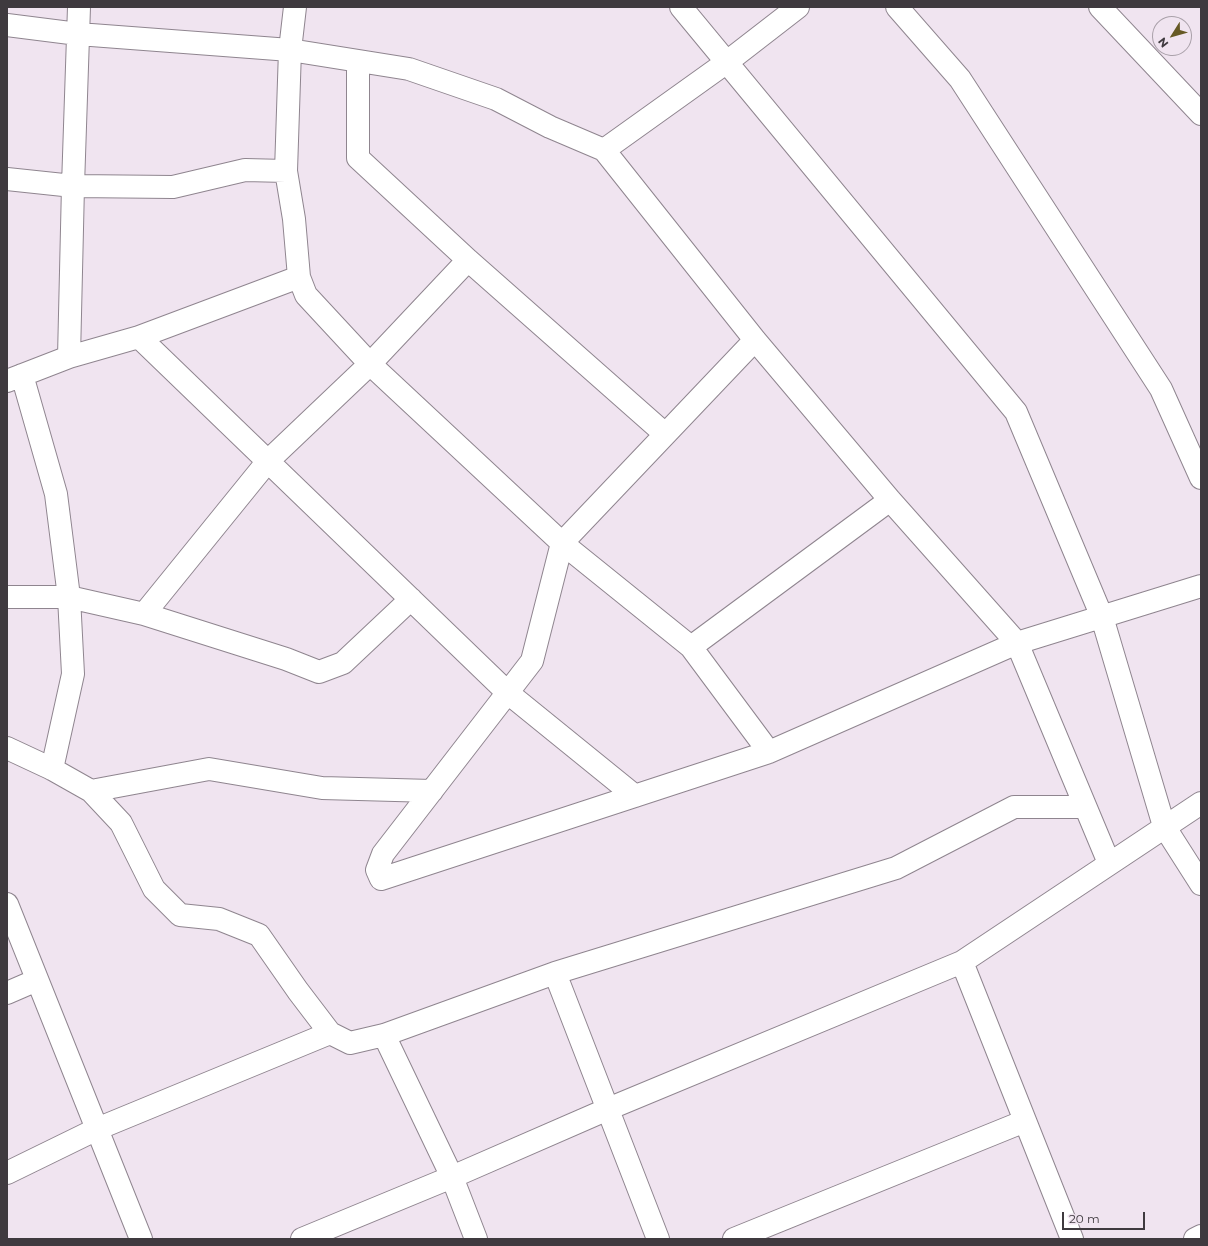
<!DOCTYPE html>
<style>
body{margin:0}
#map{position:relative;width:1208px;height:1246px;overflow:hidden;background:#f0e4f0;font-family:Montserrat,sans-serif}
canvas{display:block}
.frame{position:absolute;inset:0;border:8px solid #3f3a3f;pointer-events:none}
.north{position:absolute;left:1152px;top:16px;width:40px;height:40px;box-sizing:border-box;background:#f0e4f0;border:1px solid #a9a0a9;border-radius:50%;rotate:233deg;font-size:11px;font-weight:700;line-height:16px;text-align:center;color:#3f3a3f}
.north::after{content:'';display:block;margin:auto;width:14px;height:18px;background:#665925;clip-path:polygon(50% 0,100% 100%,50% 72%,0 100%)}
.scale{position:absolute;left:1062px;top:1212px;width:83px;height:18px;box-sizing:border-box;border:2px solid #3f3a3f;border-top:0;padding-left:5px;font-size:12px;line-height:14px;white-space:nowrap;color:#3f3a3f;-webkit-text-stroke:3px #f0e4f0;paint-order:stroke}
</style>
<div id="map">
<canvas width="1208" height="1246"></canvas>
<div class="frame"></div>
<div class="north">N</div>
<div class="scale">20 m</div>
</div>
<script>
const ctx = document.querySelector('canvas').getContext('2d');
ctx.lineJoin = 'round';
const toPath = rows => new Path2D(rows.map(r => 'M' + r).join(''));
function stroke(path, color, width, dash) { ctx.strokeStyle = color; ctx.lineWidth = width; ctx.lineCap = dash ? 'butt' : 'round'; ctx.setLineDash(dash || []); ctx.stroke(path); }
const minor = toPath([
 [295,7,290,50,286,171,294,219,299,277,306,295,370,364,562,543,691,647,890,500],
 [681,7,1016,412,1102,617,1164,826,1201,884],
 [897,7,960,79,1161,389,1201,478],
 [1100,7,1201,114],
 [7,25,78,34,290,50,409,69,496,99,550,127,604,150,755,340,890,500,1017,643,1109,863],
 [358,61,358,158,468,260,665,434],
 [604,150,727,62,798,7],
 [7,179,73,186,173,187,245,170,286,171],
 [139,337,299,277],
 [755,340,562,543,532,661,383,854,377,870,381,879,769,752,1017,643,1201,586],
 [69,357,73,186,79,7],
 [22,375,56,494,69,597,73,674,52,769],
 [7,381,69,357,139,337,508,693,635,796],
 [7,597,69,597,144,614,286,659,319,672,343,663,411,599],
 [144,614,268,461,370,364,468,260],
 [691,647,769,752],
 [7,748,52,769,91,791,121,823,154,889,180,915,219,919,259,935,298,991,330,1033,350,1043,384,1035,555,973,896,868,1014,807,1085,807],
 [91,791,209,769,322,788,432,791],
 [7,904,141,1239],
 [962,962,1072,1239],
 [555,973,658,1239],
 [7,993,37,980],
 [384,1035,452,1177,476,1239],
 [7,1173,97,1129,330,1033],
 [302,1239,452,1177,608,1109,962,962,1201,803],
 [734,1239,1025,1121],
 [1195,1239,1201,1236]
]);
stroke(minor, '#8f858f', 24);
stroke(minor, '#fff', 22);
</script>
